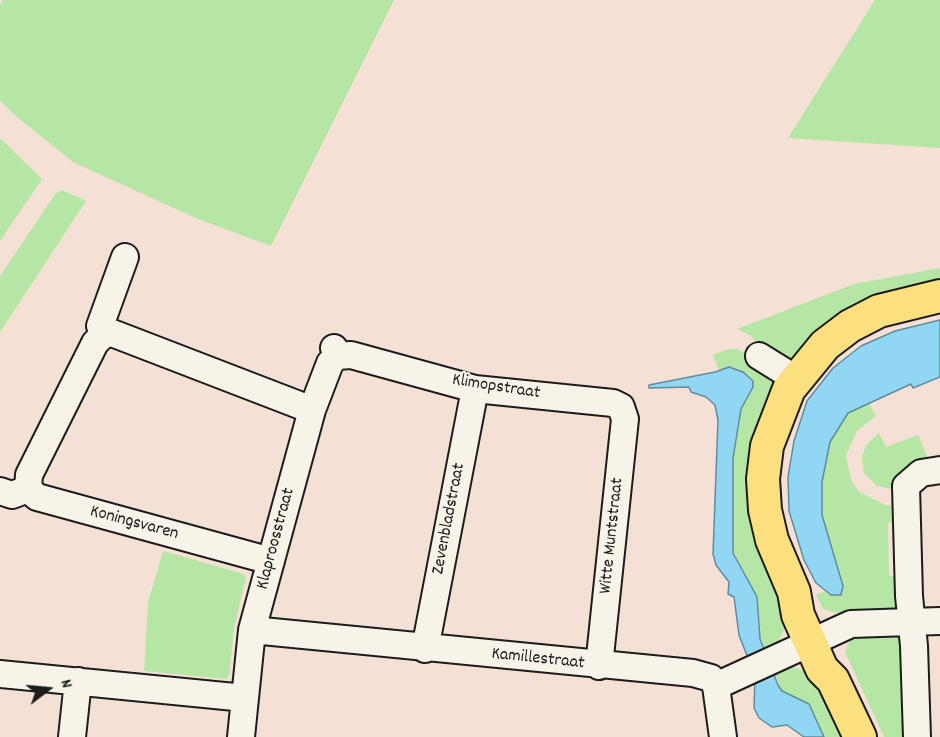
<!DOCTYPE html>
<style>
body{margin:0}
#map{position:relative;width:940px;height:737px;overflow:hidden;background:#f4e0d4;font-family:Dekko,sans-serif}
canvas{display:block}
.north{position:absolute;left:18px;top:659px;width:60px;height:60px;-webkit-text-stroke:4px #f7f3e8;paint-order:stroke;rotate:74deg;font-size:16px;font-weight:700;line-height:24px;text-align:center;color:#1c1c1c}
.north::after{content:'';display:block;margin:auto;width:21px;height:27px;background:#1c1c1c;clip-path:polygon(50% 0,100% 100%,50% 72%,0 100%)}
</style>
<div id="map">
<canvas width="940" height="737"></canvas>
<div class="north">N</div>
</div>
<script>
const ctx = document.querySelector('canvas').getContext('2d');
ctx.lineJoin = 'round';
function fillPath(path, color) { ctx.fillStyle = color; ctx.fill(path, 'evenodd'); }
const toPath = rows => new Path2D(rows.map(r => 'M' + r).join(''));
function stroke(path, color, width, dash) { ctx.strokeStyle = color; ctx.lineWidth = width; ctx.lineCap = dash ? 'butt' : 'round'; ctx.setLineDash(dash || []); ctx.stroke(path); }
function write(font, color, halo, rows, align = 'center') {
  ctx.font = font + ' Dekko,sans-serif'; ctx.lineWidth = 4.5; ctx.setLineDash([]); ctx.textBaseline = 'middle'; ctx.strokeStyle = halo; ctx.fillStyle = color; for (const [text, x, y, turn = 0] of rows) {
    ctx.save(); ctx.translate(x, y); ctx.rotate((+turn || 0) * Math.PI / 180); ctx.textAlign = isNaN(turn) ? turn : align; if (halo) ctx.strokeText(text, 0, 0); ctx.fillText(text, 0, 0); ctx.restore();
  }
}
const green = toPath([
 [3,0,394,0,271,246,198,219,73,162,17,117,0,101,0,4],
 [875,0,940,0,940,148,788,138],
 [0,138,42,179,0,241],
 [62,190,86,201,0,332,0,276,56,193],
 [940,268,940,284,894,293,855,305,792,362,766,353,750,335,737,329,854,284],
 [728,349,737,349,751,356,778,374,771,397,789,619,777,645,765,650,731,542,733,458,741,409,744,400,751,393,753,381,737,369,729,367,719,370,713,355],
 [869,403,876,416,857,431,846,455,851,480,859,492,885,505,900,506,901,522,888,523,889,576,902,577,899,611,837,613,823,609,816,594,824,592,831,595,843,586,822,515,822,482,830,442,836,432,848,413],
 [879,433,886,447,918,435,931,466,900,491,877,486,864,473,862,458,866,445],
 [163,551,241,573,246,577,234,629,229,676,226,679,144,671,148,603],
 [900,632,911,737,884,737,845,652,852,636],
 [787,665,814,674,844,737,824,737,809,704,782,691,773,668]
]);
const water = toPath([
 [940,320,940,377,913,388,911,384,848,413,830,442,822,482,822,515,843,586,841,595,831,595,816,583,804,560,789,511,788,477,794,441,807,401,833,368,861,346,895,331,940,320],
 [729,367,743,372,753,381,753,387,741,409,733,458,733,553,757,597,760,639,778,685,782,691,809,704,824,737,804,737,787,725,772,727,759,718,754,708,755,676,739,635,734,597,728,594,729,582,716,565,713,554,718,420,715,405,706,397,691,392,689,387,649,388,649,385,715,372,729,367]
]);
const minor = toPath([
 [103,335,100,326,125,257],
 [337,356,351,355,475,389,613,403,621,407,625,419,599,666],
 [759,356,796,379],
 [28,489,29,475,95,343,103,335,112,333,312,410],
 [28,489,37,497,271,561],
 [0,491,12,495,28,489],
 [252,630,693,673,711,678,716,686,851,624,940,621],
 [425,649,475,389],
 [0,674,245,698],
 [716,686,723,737],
 [72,737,78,681],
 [241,737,252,630,312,410,330,363,337,356,334,348],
 [917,737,914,646,909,596,906,486,921,473,940,470]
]);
const major = toPath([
 [860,737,833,680,822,669,798,615,794,592,772,540,765,510,763,479,767,446,789,389,825,345,850,326,879,311,940,296]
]);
const streetNames = [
 ["Klimopstraat",496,388,9],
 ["Zevenbladstraat",450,519,-79],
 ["Koningsvaren",134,524,15],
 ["Witte Muntstraat",613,536,-84],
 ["Klaproosstraat",277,539,-75],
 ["Kamillestraat",538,660,6]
];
fillPath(green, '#b6e6a5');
fillPath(water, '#91d6f3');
stroke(water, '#628c9d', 1.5);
stroke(minor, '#1c1c1c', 30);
stroke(major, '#1c1c1c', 36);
stroke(minor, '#f7f3e8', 26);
stroke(major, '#fce080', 32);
write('18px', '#1c1c1c', '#f7f3e8', streetNames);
</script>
